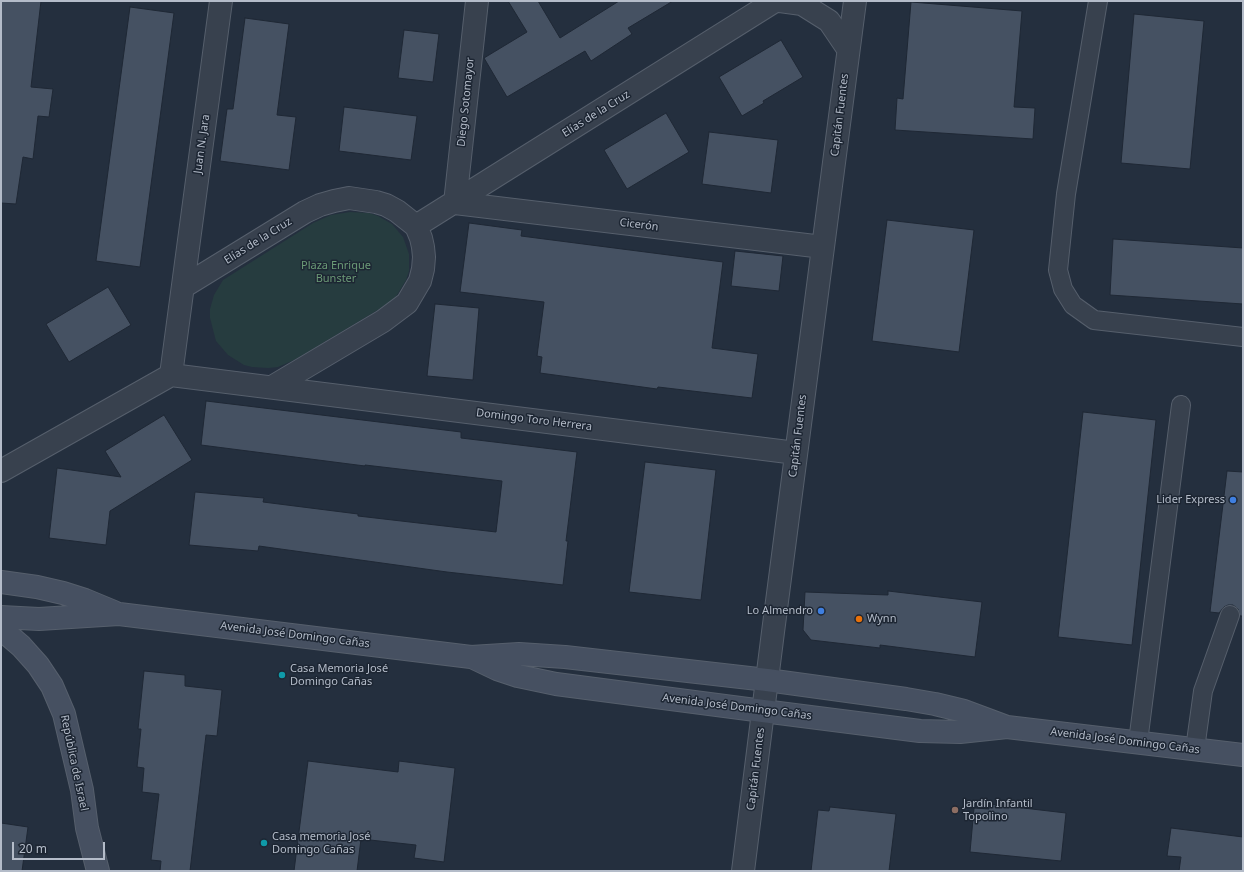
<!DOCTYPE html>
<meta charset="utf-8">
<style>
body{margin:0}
#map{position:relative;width:1244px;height:872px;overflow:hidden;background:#242f3e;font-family:"Noto Sans",sans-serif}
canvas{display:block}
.frame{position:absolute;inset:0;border:2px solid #b4bcc9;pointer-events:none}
.scale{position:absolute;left:12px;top:842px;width:93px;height:18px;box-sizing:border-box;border:2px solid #b4bcc9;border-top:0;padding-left:5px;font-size:12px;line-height:14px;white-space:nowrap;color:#b4bcc9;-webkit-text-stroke:3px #1d2633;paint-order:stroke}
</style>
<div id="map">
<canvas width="1244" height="872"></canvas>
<div class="frame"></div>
<div class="scale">20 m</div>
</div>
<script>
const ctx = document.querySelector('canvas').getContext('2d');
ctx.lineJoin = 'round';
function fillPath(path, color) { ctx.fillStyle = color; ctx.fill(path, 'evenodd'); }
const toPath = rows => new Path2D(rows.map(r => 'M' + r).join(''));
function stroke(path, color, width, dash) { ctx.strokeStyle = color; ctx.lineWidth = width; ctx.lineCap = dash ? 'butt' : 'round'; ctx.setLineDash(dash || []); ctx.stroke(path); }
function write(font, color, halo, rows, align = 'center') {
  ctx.font = font + ' "Noto Sans",sans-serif'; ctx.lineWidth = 3; ctx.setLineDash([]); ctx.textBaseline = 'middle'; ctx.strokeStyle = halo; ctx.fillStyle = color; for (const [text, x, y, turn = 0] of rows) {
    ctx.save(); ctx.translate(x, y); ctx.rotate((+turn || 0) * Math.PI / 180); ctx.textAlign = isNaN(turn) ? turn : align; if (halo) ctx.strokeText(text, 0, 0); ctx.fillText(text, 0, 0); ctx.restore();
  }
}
const green = toPath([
 [350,212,369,213,378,216,392,224,403,237,409,254,409,271,406,280,397,295,391,302,306,353,294,360,278,367,268,368,252,367,244,365,228,355,216,341,210,318,210,309,214,295,223,280,313,223,331,215]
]);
const building = toPath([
 [1,1,41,1,31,87,53,89,49,117,38,116,33,159,23,157,16,204,1,203,1,1],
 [508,1,538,1,560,38,619,1,673,1,628,28,632,34,591,61,585,51,507,97,484,58,527,32,508,1],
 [911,2,1022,11,1014,107,1035,108,1033,139,895,130,897,98,903,99,911,2],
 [130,7,174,13,140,267,96,261,130,7],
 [1134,14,1204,21,1190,169,1121,163,1134,14],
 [245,18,289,24,277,115,296,117,289,170,220,161,227,109,233,109,245,18],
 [404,30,439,34,433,82,398,78,404,30],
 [781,40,803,77,763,101,764,103,742,116,719,77,781,40],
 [344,107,417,116,411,160,339,151,344,107],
 [666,113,689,152,627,189,604,150,666,113],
 [709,132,778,140,771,193,702,184,709,132],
 [887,220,974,230,959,352,872,341,887,220],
 [469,223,522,230,521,236,723,262,712,348,758,354,752,398,658,387,657,389,540,373,542,357,537,356,544,302,460,292,469,223],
 [1113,239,1243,248,1243,304,1110,295,1113,239],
 [735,251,783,256,779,291,731,286,735,251],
 [108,287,131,325,69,362,46,324,108,287],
 [435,304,479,308,473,380,427,376,435,304],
 [206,401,461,432,461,438,577,452,566,541,568,541,563,585,447,572,259,546,258,551,189,545,195,492,264,498,263,502,358,514,358,516,496,532,502,481,365,465,365,466,201,445,206,401],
 [1083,412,1156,420,1132,645,1058,637,1083,412],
 [164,415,192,460,110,511,106,545,49,538,57,468,121,477,105,451,164,415],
 [645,462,716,470,701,600,629,592,645,462],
 [1227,471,1243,472,1243,616,1240,616,1238,609,1233,605,1228,605,1224,607,1219,613,1210,612,1227,471],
 [888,591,982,602,975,657,880,645,880,648,811,640,803,630,805,592,888,595,888,591],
 [144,671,185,675,185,686,222,690,217,736,206,735,190,871,160,871,161,861,151,860,159,794,142,792,144,768,137,767,141,729,138,729,144,671],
 [308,761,398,772,399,761,455,768,444,862,414,858,416,845,361,839,357,871,294,871,308,761],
 [989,804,1066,813,1061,861,970,852,974,808,989,809,989,804],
 [830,807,896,814,889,871,811,871,818,810,829,811,830,807],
 [1,823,28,827,22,871,1,871,1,823],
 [1171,828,1243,837,1243,871,1179,871,1181,857,1167,856,1171,828]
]);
const lane = toPath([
 [1098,1,1066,194,1058,270,1063,289,1073,305,1094,320,1243,337],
 [1138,742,1181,405],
 [1195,749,1203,691,1230,615]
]);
const street = toPath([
 [477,1,455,203,823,247],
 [780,1,802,4,829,21,848,49],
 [416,226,775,1],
 [183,287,305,212,320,205,334,201,349,198,376,202,386,205,397,211,416,226,421,238,423,247,424,257,423,269,420,281,407,303,383,321,272,387],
 [171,375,221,1],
 [1,471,171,375,796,453],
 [743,871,773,632,855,1]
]);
const secondary = toPath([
 [1,582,37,587,63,593,85,600,114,612],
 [1,617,39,619,119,614,471,657,519,654,565,657,767,680,906,699,935,704,964,711,1007,727],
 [1,629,21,646,38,665,52,686,64,714,82,790,87,828,98,871],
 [474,658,497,669,518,676,556,684,763,711,920,731,960,732,1007,727,1243,755]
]);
const markers = [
 [1233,500,4,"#3f7fe0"],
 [821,611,4,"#3f7fe0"],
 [859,619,4,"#e8710a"],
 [282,675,4,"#0f9aa8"],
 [955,810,4,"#8d6e63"],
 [264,843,4,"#0f9aa8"]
];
const streetNames = [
 ["Diego Sotomayor",466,102,-84],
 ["Elías de la Cruz",596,114,-32],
 ["Capitán Fuentes",840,115,-83],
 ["Juan N. Jara",202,144,-82],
 ["Cicerón",639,225,7],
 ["Elías de la Cruz",258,241,-32],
 ["Domingo Toro Herrera",534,420,7],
 ["Capitán Fuentes",798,436,-83],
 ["Avenida José Domingo Cañas",295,635,7],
 ["Avenida José Domingo Cañas",737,707,7],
 ["Avenida José Domingo Cañas",1125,741,7],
 ["República de Israel",74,763,78],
 ["Capitán Fuentes",756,769,-83]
];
const parkNames = [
 ["Plaza Enrique",336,266],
 ["Bunster",336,279]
];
const poiNames = [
 ["Lider Express",1225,500,"right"],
 ["Lo Almendro",813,611,"right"],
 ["Wynn",867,619],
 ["Casa Memoria José",290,669],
 ["Domingo Cañas",290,682],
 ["Jardín Infantil",963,804],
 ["Topolino",963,817],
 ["Casa memoria José",272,837],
 ["Domingo Cañas",272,850]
];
fillPath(green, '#263c3f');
fillPath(building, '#455162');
stroke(building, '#1f2835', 1);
stroke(lane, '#565f6c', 20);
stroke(street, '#565f6c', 24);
stroke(secondary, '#565f6c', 24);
stroke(lane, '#38414e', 18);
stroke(street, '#38414e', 22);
stroke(secondary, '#465061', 22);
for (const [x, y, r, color] of markers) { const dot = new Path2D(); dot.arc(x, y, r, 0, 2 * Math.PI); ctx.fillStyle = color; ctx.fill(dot); stroke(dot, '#1d2633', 1.5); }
write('11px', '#b4bcc9', '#1d2633', streetNames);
write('11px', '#6b9a76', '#1d2633', parkNames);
write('11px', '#b4bcc9', '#1d2633', poiNames, 'left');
</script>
